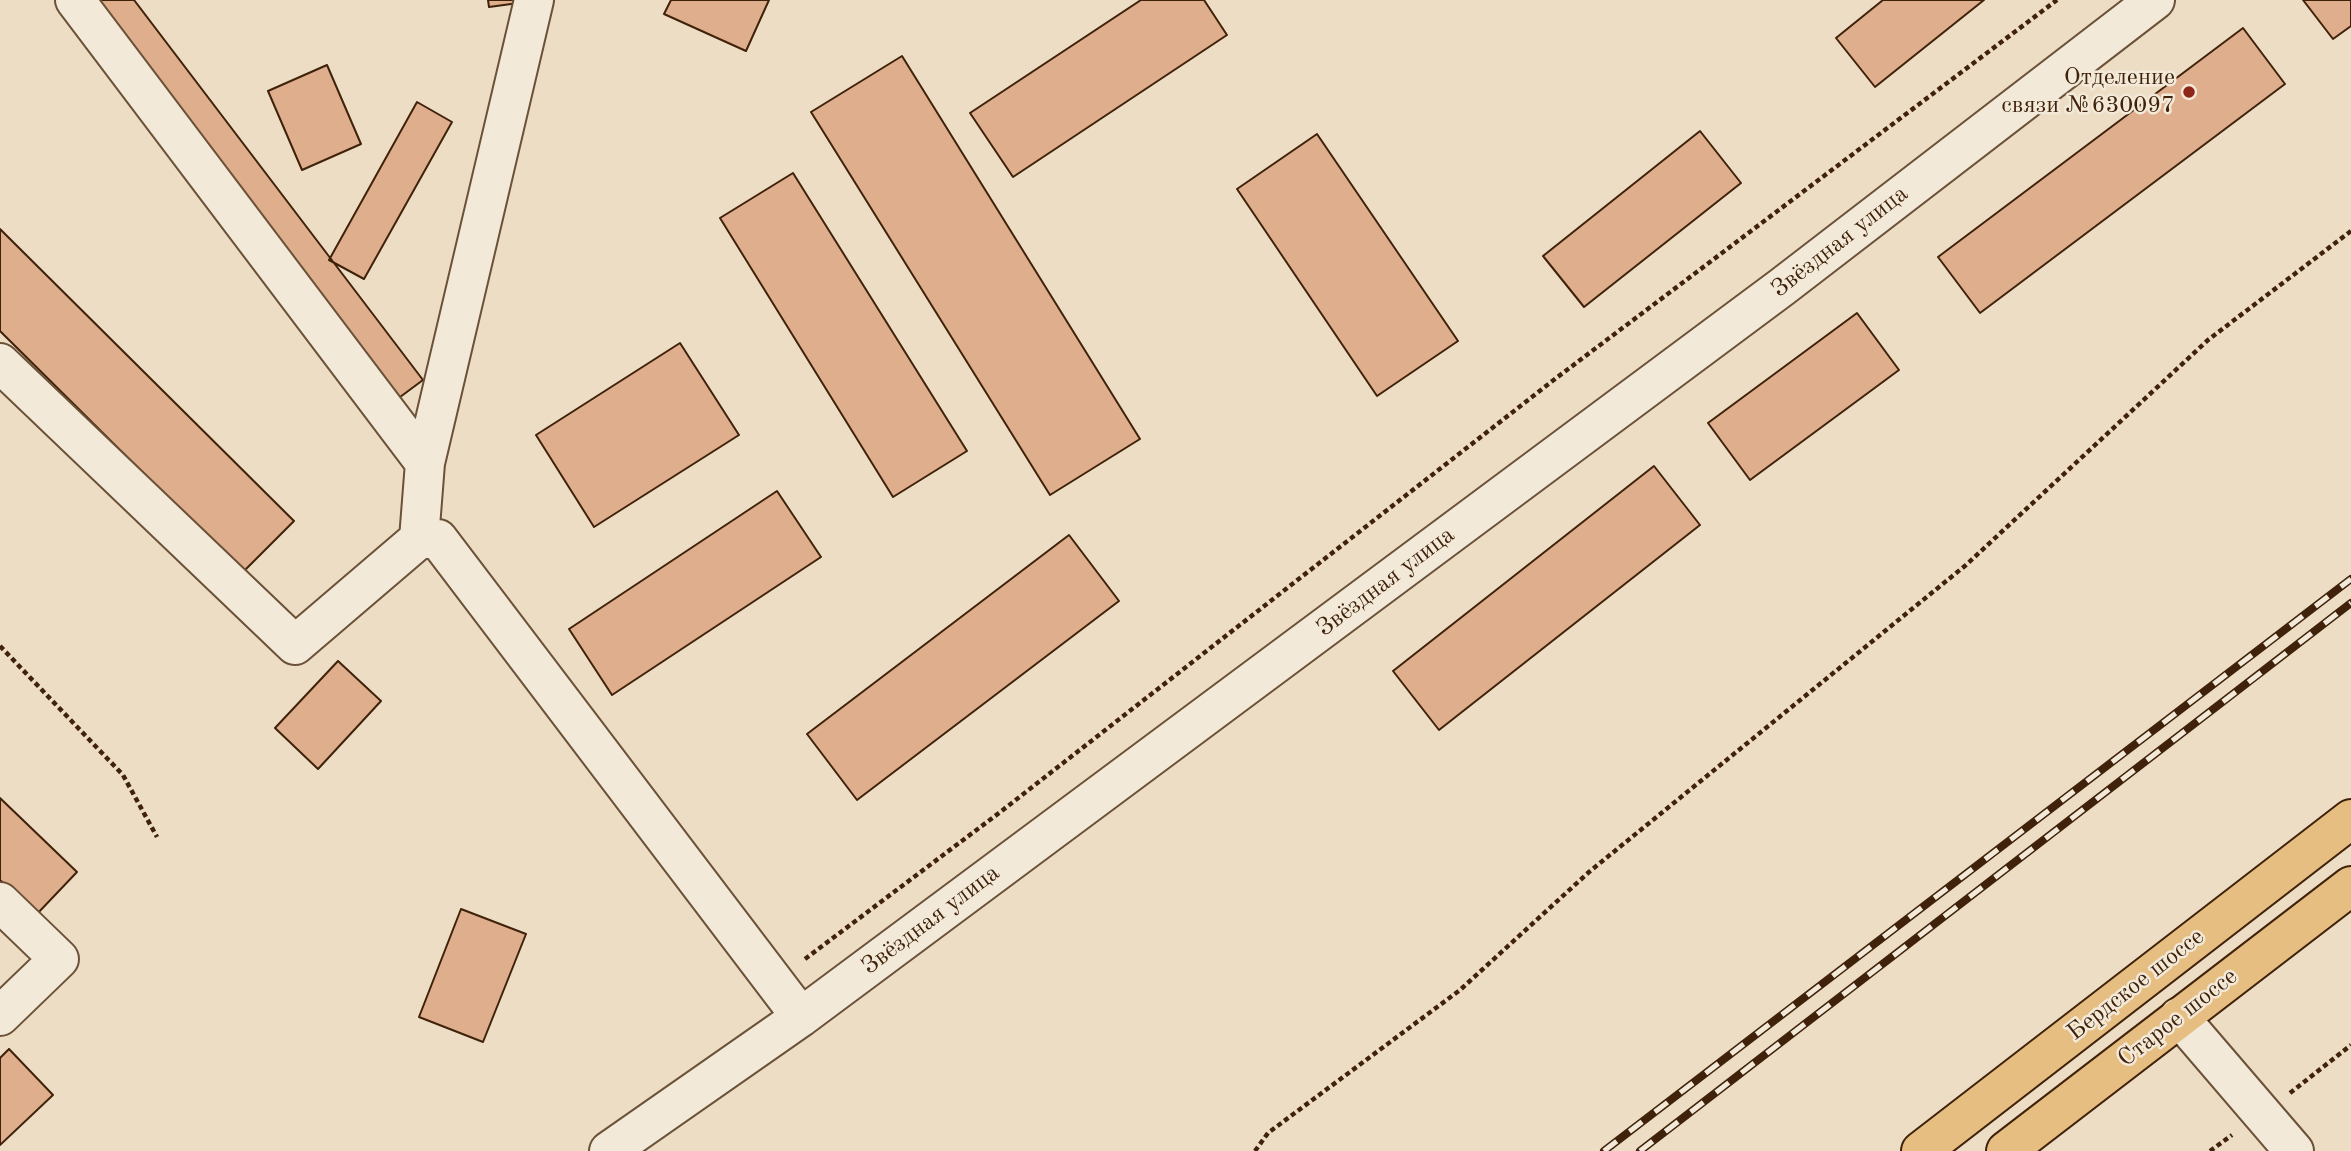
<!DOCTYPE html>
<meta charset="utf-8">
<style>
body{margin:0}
canvas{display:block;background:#edddc4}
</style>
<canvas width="2351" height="1151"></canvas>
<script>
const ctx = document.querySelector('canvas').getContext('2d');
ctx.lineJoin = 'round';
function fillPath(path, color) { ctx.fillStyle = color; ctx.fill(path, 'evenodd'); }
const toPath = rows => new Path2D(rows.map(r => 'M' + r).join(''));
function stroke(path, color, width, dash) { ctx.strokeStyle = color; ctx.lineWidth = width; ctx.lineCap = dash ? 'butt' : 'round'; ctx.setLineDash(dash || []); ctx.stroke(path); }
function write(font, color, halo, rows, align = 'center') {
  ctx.font = font + ' "Old Standard TT",serif'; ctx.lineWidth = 5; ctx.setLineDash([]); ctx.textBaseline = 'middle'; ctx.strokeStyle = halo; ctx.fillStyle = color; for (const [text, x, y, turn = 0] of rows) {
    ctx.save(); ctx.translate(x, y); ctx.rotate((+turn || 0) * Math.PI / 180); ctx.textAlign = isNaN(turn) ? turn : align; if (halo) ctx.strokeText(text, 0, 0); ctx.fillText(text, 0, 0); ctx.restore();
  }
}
const building = toPath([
 [92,0,134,0,423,380,396,400,92,0],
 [488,0,525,0,526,2,489,7,488,0],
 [671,0,769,0,746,51,664,14,671,0],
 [1141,0,1204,0,1227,35,1013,177,970,113,1141,0],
 [1883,0,1984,0,1875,87,1836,38,1883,0],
 [2303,0,2351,0,2351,26,2333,39,2303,0],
 [2243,28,2285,84,1980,313,1938,257,2243,28],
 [902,56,1140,439,1050,495,811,112,902,56],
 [327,65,361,144,302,170,268,91,327,65],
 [417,102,452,122,364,279,329,260,417,102],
 [1700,131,1741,183,1584,307,1543,256,1700,131],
 [1317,134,1458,341,1377,396,1237,189,1317,134],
 [793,173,967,451,893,497,720,218,793,173],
 [0,229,294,521,243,572,0,331,0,229],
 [1857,313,1899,370,1750,480,1708,423,1857,313],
 [680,343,739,435,594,527,536,435,680,343],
 [1654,466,1700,525,1439,730,1393,671,1654,466],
 [777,491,821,557,612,695,569,629,777,491],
 [1069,535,1119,601,857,800,807,734,1069,535],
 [338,661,381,701,318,769,275,728,338,661],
 [0,798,77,872,36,915,0,880,0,798],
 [461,909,526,934,483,1042,419,1017,461,909],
 [9,1049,53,1095,0,1145,0,1058,9,1049]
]);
const path = toPath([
 [0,646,123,775,157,837],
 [805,959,999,813,1555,379,2057,0],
 [2290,1093,2351,1045],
 [1255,1151,1268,1133,1460,990,1589,872,1966,565,2208,340,2351,231],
 [2210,1151,2232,1135]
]);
const minor = toPath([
 [75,0,425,463,419,539],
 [0,363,295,645,419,539,438,539,801,1017],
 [425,463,534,0],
 [0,902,59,959,0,1016],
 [2179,1017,2294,1151],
 [609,1151,801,1017,1782,287,2155,0]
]);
const highway = toPath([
 [1921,1151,2351,819],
 [2006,1151,2351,886]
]);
const rail = toPath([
 [1604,1151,2351,579],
 [1640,1151,2351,603]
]);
const markers = [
 [2189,92,7,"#8f2418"]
];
const poiNames = [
 ["Отделение",2175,78],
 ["связи №630097",2175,106]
];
const streetNames = [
 ["Звёздная улица",1840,242,-38],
 ["Звёздная улица",1386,582,-37],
 ["Звёздная улица",931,920,-37],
 ["Бердское шоссе",2136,985,-38],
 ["Старое шоссе",2178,1018,-38]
];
fillPath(building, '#dfae8d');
stroke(building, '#3f2209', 2);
stroke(minor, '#6a5138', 42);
stroke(highway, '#3f2209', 42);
stroke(path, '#3f2209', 4.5, [5, 3.5]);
stroke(minor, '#f3e9d9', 38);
stroke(highway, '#e6be82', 38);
stroke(rail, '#3f2209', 8);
stroke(rail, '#f3e9d9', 5, [16]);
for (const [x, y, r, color] of markers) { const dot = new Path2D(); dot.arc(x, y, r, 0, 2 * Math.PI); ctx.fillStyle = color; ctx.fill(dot); stroke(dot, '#f3e9d9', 2.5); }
write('24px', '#3f2209', '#f3e9d9', poiNames, 'right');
write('24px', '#3f2209', '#f3e9d9', streetNames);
</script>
